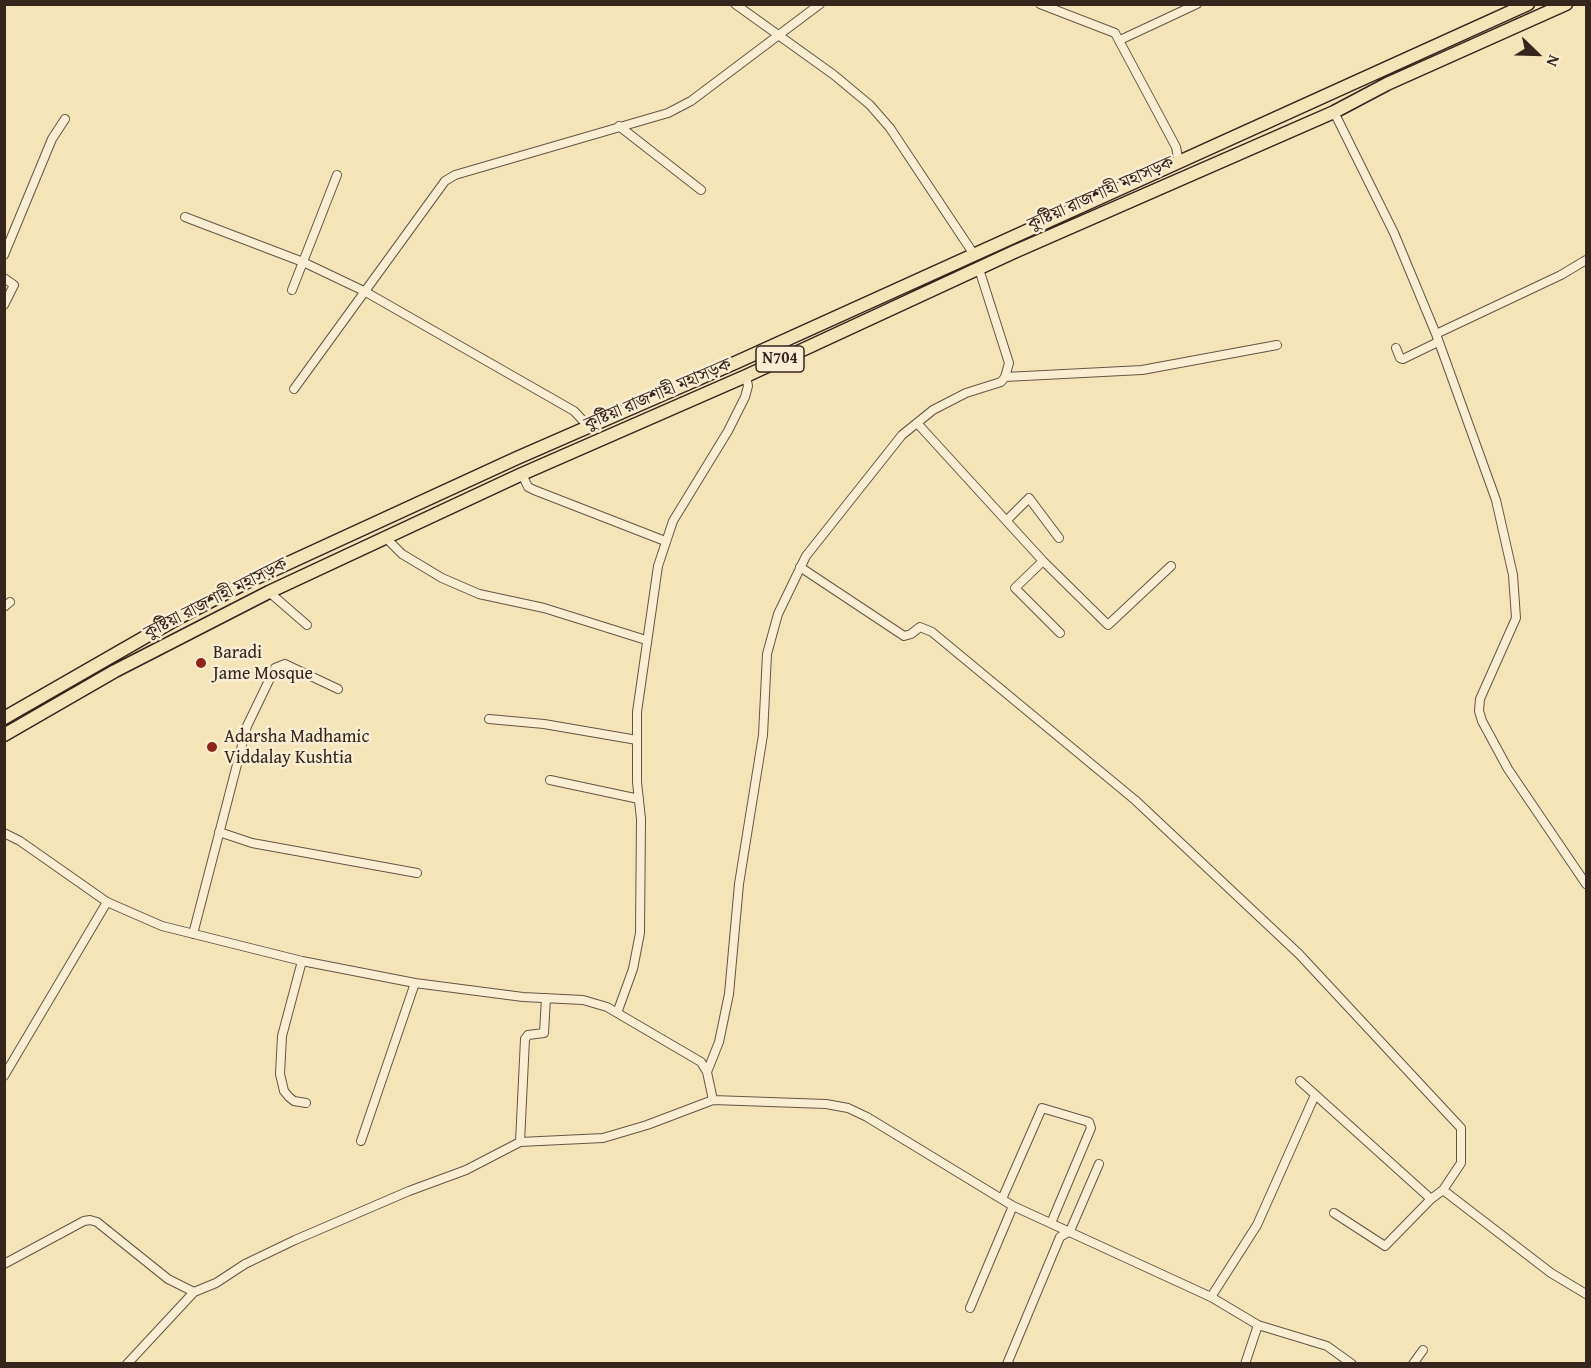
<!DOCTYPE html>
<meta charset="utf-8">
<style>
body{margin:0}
#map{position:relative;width:1591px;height:1368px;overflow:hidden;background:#f6e4b9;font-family:"Gentium Book Plus",serif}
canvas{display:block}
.frame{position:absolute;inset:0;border:6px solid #35261d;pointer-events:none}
.north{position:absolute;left:1507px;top:24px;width:60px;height:60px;-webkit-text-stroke:4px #f9edd2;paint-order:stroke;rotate:113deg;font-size:16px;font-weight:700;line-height:24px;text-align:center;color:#35261d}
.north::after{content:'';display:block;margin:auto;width:21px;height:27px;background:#35261d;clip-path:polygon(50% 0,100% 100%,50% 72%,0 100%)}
</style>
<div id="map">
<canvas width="1591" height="1368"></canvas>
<div class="frame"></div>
<div class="north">N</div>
</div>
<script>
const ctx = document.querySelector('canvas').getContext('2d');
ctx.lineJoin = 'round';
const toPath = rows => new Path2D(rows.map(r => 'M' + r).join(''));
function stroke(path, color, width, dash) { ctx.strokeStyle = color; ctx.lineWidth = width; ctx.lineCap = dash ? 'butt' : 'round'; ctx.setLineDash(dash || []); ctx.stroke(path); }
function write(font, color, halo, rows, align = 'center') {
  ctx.font = font + ' "Gentium Book Plus","Noto Serif Bengali",serif'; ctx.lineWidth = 5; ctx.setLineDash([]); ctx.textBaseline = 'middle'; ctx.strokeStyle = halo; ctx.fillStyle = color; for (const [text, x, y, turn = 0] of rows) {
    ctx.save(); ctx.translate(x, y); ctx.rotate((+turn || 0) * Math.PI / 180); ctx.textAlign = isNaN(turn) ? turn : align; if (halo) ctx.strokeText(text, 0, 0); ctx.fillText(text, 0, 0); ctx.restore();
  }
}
const minor = toPath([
 [735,4,834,75,870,105,890,128,973,253],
 [1040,4,1115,33,1176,147,1179,163],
 [1120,40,1197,4],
 [1334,112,1394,233,1436,334,1496,500,1513,575,1516,618,1480,699,1479,711,1482,721,1508,769,1586,884],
 [619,126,701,190],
 [185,217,303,262,364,291,574,411,589,427],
 [4,255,52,139,65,119],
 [4,278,14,285,4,305],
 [292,290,337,175],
 [1436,334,1561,275,1586,260],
 [1396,348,1400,358,1403,359,1438,342],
 [1005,377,1142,370,1277,345],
 [294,389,445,181,455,175,668,113,691,101,820,4],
 [917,423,1043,561,1108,625,1171,566],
 [522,474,528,487,534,490,665,541],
 [1007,520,1029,498,1059,538],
 [386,538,402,554,442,578,479,594,544,608,646,640],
 [1043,561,1015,588,1060,633],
 [800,567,904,636,911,634,920,627,932,632,1135,800,1299,954,1461,1128,1461,1163,1443,1190],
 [269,592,307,625],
 [4,607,10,602],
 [489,719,544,724,637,740],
 [550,780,639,799],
 [219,832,252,843,417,873],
 [4,833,20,841,107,902,162,926,302,961,415,983,523,997,583,1000,607,1007,701,1062,707,1072,713,1100,826,1104,848,1108,867,1117,1013,1206,1211,1297,1258,1325,1327,1346,1352,1364],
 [193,934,247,726,275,668,285,664,338,689],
 [302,961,282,1036,280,1074,284,1091,289,1097,294,1101,306,1103],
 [617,1013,633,969,640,933,641,819,637,782,637,712,658,566,673,521,728,431,745,397,748,386,746,376],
 [707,1072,719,1042,729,994,739,884,763,735,767,654,778,614,806,556,902,435,933,410,966,393,1001,382,1005,377,1009,363,979,269],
 [4,1076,107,902],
 [1300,1081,1431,1199,1443,1190,1551,1273,1586,1294],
 [361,1141,415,983],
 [520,1142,525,1039,528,1035,544,1033,546,998],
 [1002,1199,1042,1108,1089,1122,1091,1128,1051,1223],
 [1334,1213,1385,1246,1431,1199],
 [4,1264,84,1221,90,1220,97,1222,168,1279,194,1292],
 [1211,1297,1257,1225,1315,1095],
 [970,1308,1013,1206],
 [127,1364,194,1292,216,1283,245,1264,295,1240,409,1191,466,1170,520,1142,603,1138,647,1125,713,1100],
 [1007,1364,1060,1237,1070,1231,1099,1164],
 [1245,1364,1258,1325],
 [1413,1364,1423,1350]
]);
const trunk = toPath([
 [4,718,180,617,245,583,517,458,737,362,1528,4],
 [4,735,115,671,269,592,522,474,746,376,1014,252,1334,112,1387,84,1566,4]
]);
const markers = [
 [201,663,6,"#8f2418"],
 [212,747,6,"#8f2418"]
];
const shields = [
 [780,359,48]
];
const shieldNames = [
 ["N704",780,359]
];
const streetNames = [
 ["কুষ্টিয়া রাজশাহী মহাসড়ক",1101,194,-24],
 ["কুষ্টিয়া রাজশাহী মহাসড়ক",658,395,-23],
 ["কুষ্টিয়া রাজশাহী মহাসড়ক",216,599,-27]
];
const poiNames = [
 ["Baradi",213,653],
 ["Jame Mosque",213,674],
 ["Adarsha Madhamic",224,737],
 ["Viddalay Kushtia",224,758]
];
stroke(minor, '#655644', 10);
stroke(trunk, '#35261d', 15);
stroke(minor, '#f9edd2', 8);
stroke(trunk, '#f6e4b9', 12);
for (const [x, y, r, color] of markers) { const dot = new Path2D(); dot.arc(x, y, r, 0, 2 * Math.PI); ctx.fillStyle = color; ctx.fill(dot); stroke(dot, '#f9edd2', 2); }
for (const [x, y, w] of shields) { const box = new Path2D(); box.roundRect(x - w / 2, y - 13, w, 26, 4.5); ctx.fillStyle = '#f9edd2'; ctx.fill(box); stroke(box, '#35261d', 1.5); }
write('bold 16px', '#35261d', null, shieldNames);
write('18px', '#35261d', '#f9edd2', streetNames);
write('18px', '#35261d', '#f9edd2', poiNames, 'left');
</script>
